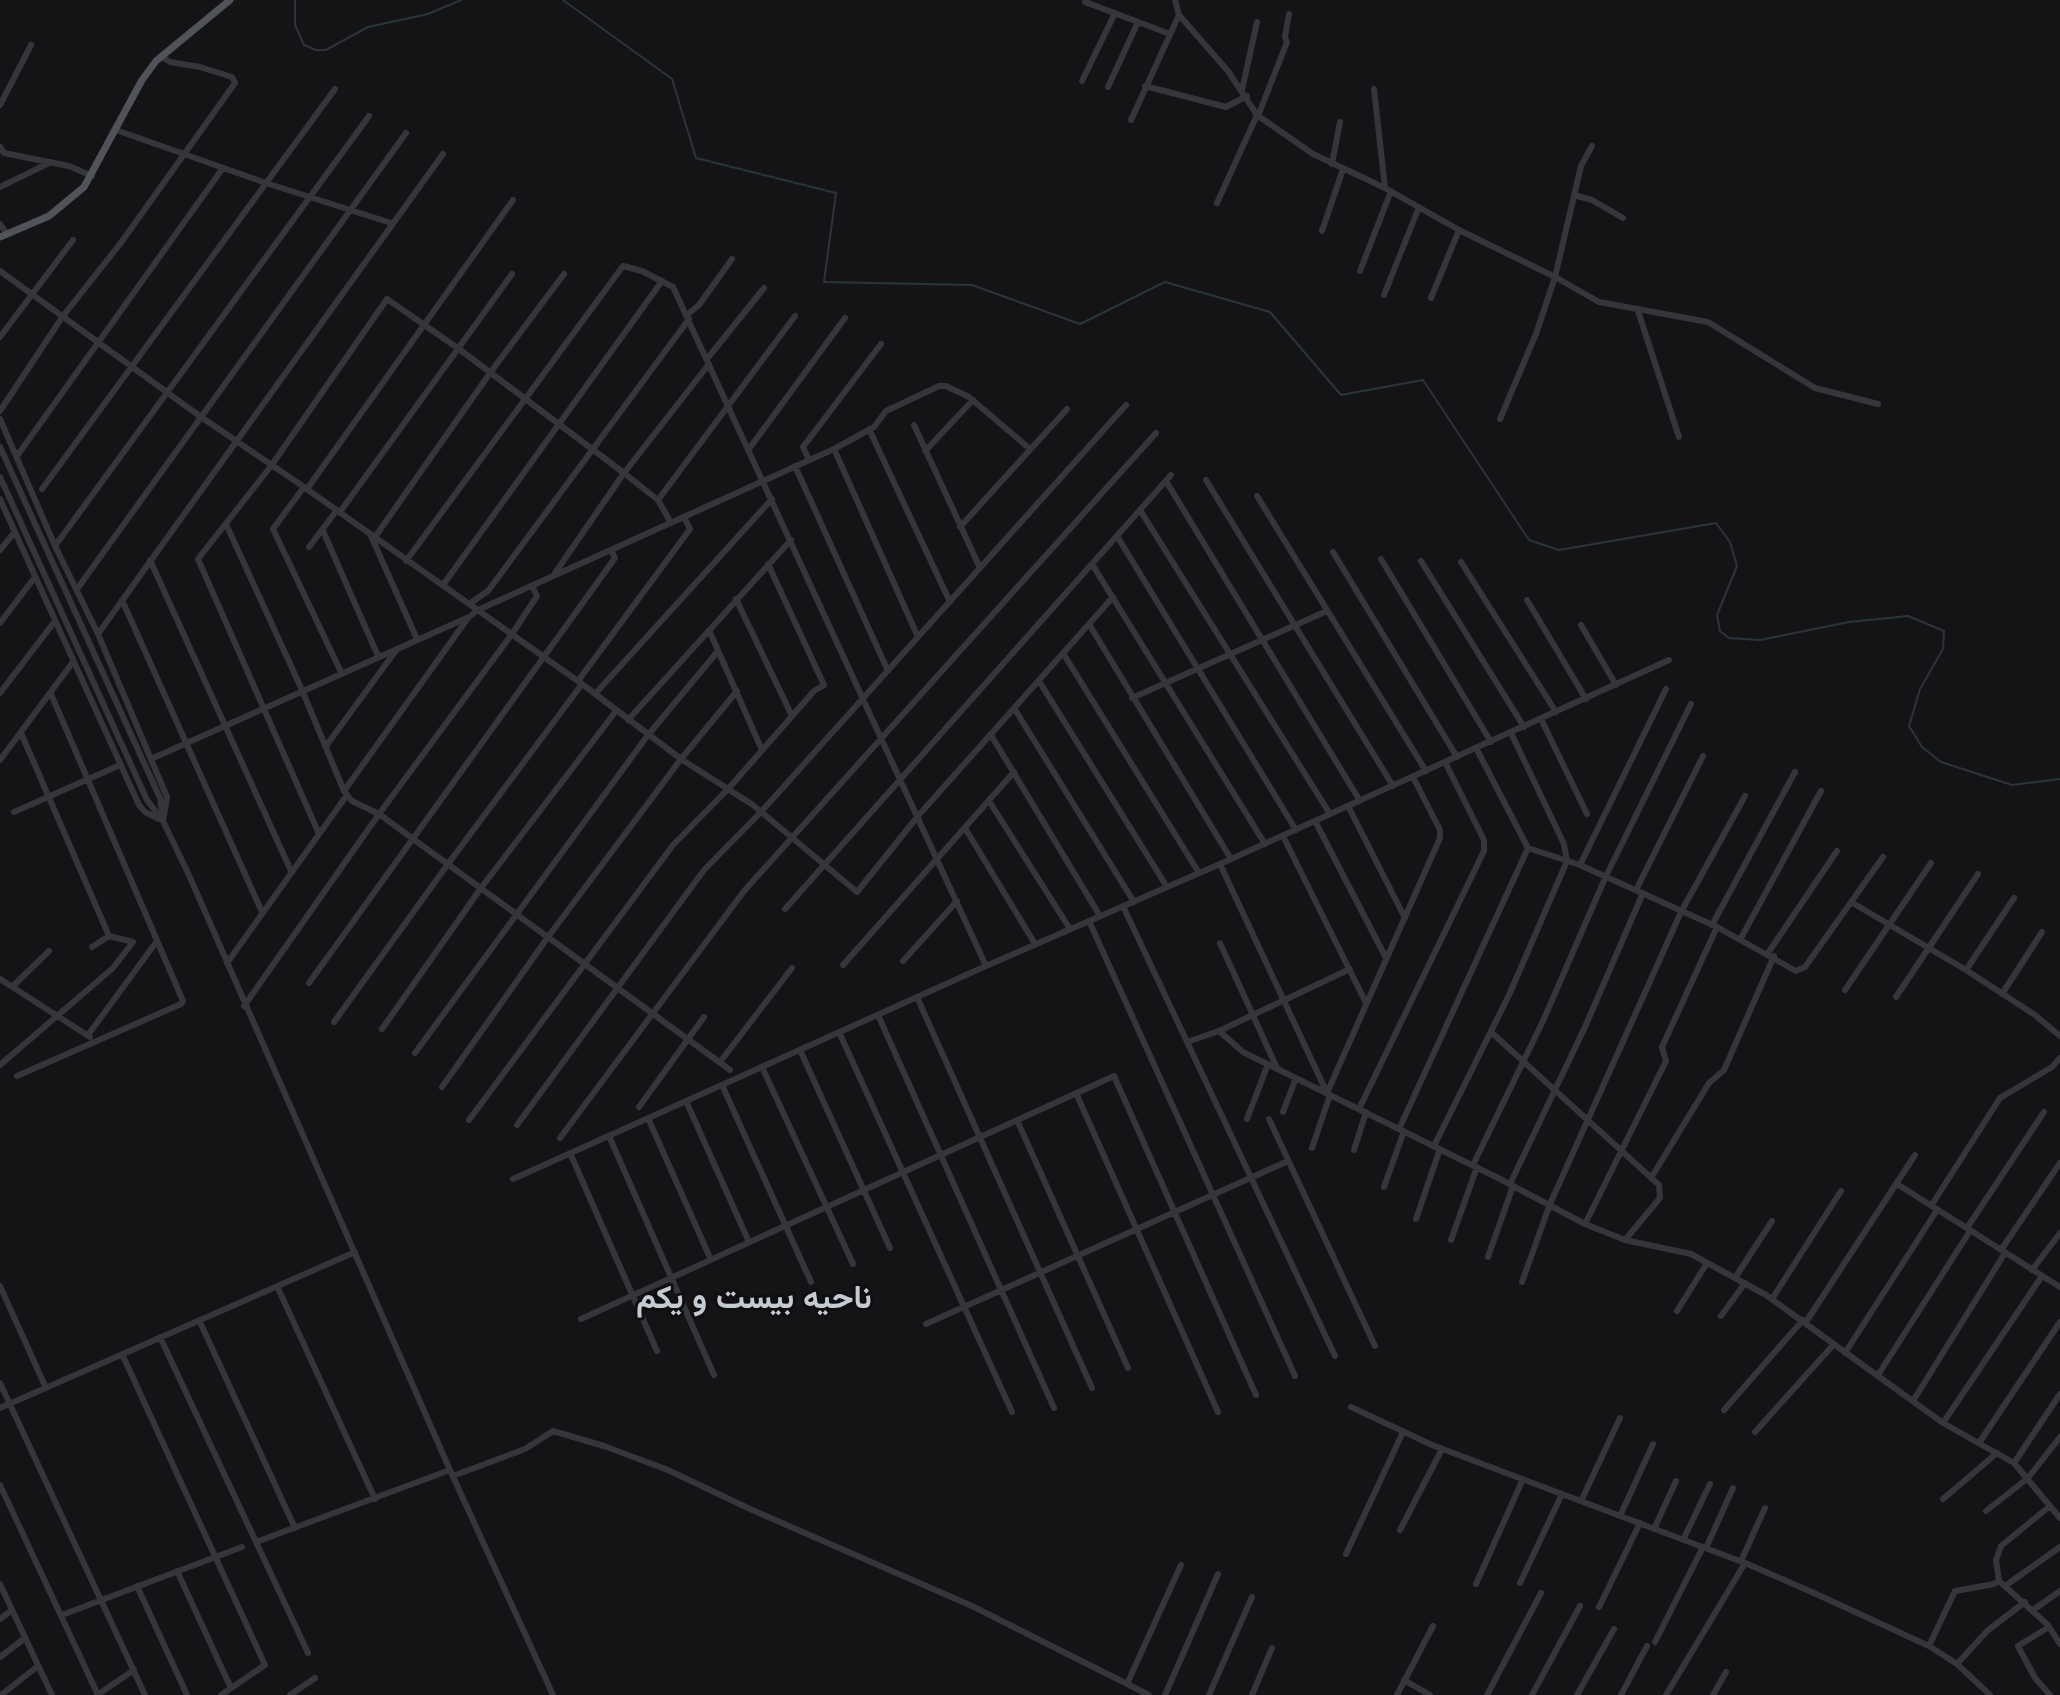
<!DOCTYPE html>
<meta charset="utf-8">
<style>
body{margin:0}
canvas{display:block;background:#141416}
</style>
<canvas width="2060" height="1695"></canvas>
<script>
const ctx = document.querySelector('canvas').getContext('2d');
ctx.lineJoin = 'round';
const toPath = rows => new Path2D(rows.map(r => 'M' + r).join(''));
function stroke(path, color, width, dash) { ctx.strokeStyle = color; ctx.lineWidth = width; ctx.lineCap = dash ? 'butt' : 'round'; ctx.setLineDash(dash || []); ctx.stroke(path); }
function write(font, color, halo, rows, align = 'center') {
  ctx.font = font + ' Mulish,Vazirmatn,sans-serif'; ctx.lineWidth = 6; ctx.setLineDash([]); ctx.textBaseline = 'middle'; ctx.strokeStyle = halo; ctx.fillStyle = color; for (const [text, x, y, turn = 0] of rows) {
    ctx.save(); ctx.translate(x, y); ctx.rotate((+turn || 0) * Math.PI / 180); ctx.textAlign = isNaN(turn) ? turn : align; if (halo) ctx.strokeText(text, 0, 0); ctx.fillText(text, 0, 0); ctx.restore();
  }
}
const stream = toPath([
 [295,0,295,25,304,45,316,50,326,50,368,27,428,14,461,0],
 [563,0,672,79,696,158,836,193,824,282,972,285,1080,324,1165,282,1270,312,1341,395,1423,380,1529,540,1559,550,1716,523,1730,542,1737,566,1717,615,1720,631,1729,638,1760,640,1849,622,1908,616,1944,631,1943,649,1920,689,1909,726,1922,747,1941,762,2012,785,2060,779]
]);
const minor = toPath([
 [1175,0,1179,15,1228,71,1257,115,1313,154,1385,188,1459,230,1555,277,1599,302,1708,322,1815,388,1878,404],
 [1085,2,1170,34],
 [1082,81,1115,13],
 [1145,86,1226,107,1247,96],
 [1108,87,1138,22],
 [1374,89,1385,188],
 [1242,90,1257,22],
 [0,105,31,45],
 [1258,116,1287,42,1285,37,1289,14],
 [1131,120,1179,15],
 [116,130,266,183,391,223],
 [0,147,4,153,69,166,92,176],
 [1332,164,1340,122],
 [0,187,51,162],
 [1574,195,1592,200,1623,218],
 [1217,203,1257,115],
 [0,224,7,234],
 [1322,231,1343,169],
 [0,271,201,417,304,487,582,684,681,759,753,805,857,892,918,816,1113,597],
 [1360,271,1391,191],
 [1384,295,1419,207],
 [1431,298,1459,230],
 [1638,311,1679,437],
 [687,315,699,305,732,259],
 [0,337,73,240],
 [707,359,764,288],
 [0,411,63,316,120,244,235,83,232,77,200,67,170,62,162,57],
 [0,419,55,546,98,634,167,797,163,821],
 [1500,419,1536,334,1555,277,1581,166,1592,146],
 [914,425,980,568],
 [869,429,950,602],
 [0,447,160,798,162,813],
 [749,449,845,318],
 [834,449,918,637],
 [925,451,973,400],
 [17,456,223,168],
 [809,460,803,447,881,344],
 [795,466,888,671],
 [0,477,147,800,163,821,188,873,450,1470,553,1695],
 [1206,480,1393,786],
 [1166,481,1360,801],
 [304,487,273,529,341,672],
 [42,489,335,89],
 [307,489,513,200],
 [1257,496,1426,771],
 [0,499,139,805,145,812,159,819],
 [658,500,795,316],
 [1140,510,1330,814],
 [340,512,512,274],
 [226,524,302,690,344,791,352,801,379,814,730,1070],
 [960,527,1067,409],
 [323,531,378,656],
 [371,536,417,639],
 [1117,536,1296,830],
 [375,537,490,373,564,274],
 [55,546,369,116],
 [309,547,337,510],
 [0,550,14,533],
 [1333,552,1457,757],
 [1381,559,1491,742],
 [150,560,291,871],
 [406,561,623,266,642,271,673,287,986,966],
 [1421,561,1524,727],
 [1461,562,1556,712],
 [1092,564,1265,844],
 [555,573,624,473,709,364],
 [443,585,662,281],
 [77,589,406,133],
 [736,599,792,716],
 [122,600,262,912],
 [1527,600,1586,699],
 [469,604,488,591,689,319],
 [0,623,35,577],
 [1089,624,1231,859],
 [1581,625,1616,685],
 [709,630,762,750],
 [98,634,443,154],
 [1063,653,1199,873],
 [578,681,690,529,684,517],
 [1039,681,1167,887],
 [0,693,55,621],
 [595,694,772,499],
 [1132,698,1327,611],
 [1014,708,1134,902],
 [1541,719,1587,814],
 [628,720,791,540],
 [21,733,109,936],
 [991,735,1100,916],
 [326,746,397,649],
 [1476,748,1528,848,1580,865,1717,927,1796,971,1805,967,1883,857],
 [151,759,469,617,478,610,834,449,874,427,886,411,939,386,946,386,969,397,1030,449],
 [0,760,73,662],
 [344,791,468,618],
 [989,801,1070,929],
 [1348,806,1405,918],
 [14,812,120,765],
 [1315,821,1386,958],
 [965,828,1035,944],
 [319,834,198,559,271,466,387,299,459,349,624,473,658,500,671,523],
 [1283,836,1365,1001],
 [1220,864,1327,1093],
 [1580,865,1666,689],
 [1636,890,1703,756],
 [1851,902,1966,970,2035,1015,2060,1036],
 [1123,906,1335,1356],
 [785,909,1171,475],
 [1089,921,1295,1376],
 [1712,925,1795,772],
 [1741,938,1821,791],
 [1220,943,1277,1068],
 [1768,953,1837,851],
 [903,961,957,901],
 [227,963,347,795],
 [843,965,1014,772],
 [1966,970,2014,898],
 [0,979,90,1037],
 [309,983,615,558,611,550],
 [12,987,49,951],
 [1845,990,1931,863],
 [2002,994,2042,932],
 [917,997,1092,1388],
 [1896,997,1978,874],
 [244,1006,379,814,512,634,537,596,532,586],
 [878,1015,1054,1408],
 [334,1022,448,864,582,684],
 [382,1029,481,888,616,711],
 [1219,1031,1350,969],
 [839,1032,1012,1412],
 [1491,1032,1659,1185,1660,1198,1625,1240],
 [88,1035,157,941],
 [1187,1042,1219,1031,1243,1052,1498,1178,1585,1224,1625,1240,1691,1254,1766,1295,1943,1423,2014,1463,2060,1518],
 [800,1050,890,1248],
 [415,1053,648,735,718,651],
 [720,1062,792,968],
 [0,1065,113,968,133,942,109,936,92,947],
 [762,1067,853,1264],
 [17,1076,181,1004,183,1001,51,694],
 [722,1085,811,1282],
 [442,1087,548,937,681,759,737,691],
 [1076,1093,1218,1412],
 [1327,1093,1440,838,1440,830,1413,777],
 [686,1101,749,1242],
 [639,1107,704,1017],
 [1359,1109,1484,851,1484,840,1445,762],
 [1283,1112,1296,1078],
 [648,1118,711,1260],
 [1247,1119,1268,1064],
 [1269,1119,1375,1346],
 [469,1120,673,845,729,788,814,691,824,685,768,564],
 [1017,1120,1128,1368],
 [517,1125,704,870,761,812,1126,405],
 [1399,1129,1528,848],
 [609,1136,714,1375],
 [560,1138,744,891,1156,433],
 [1434,1146,1509,995,1567,861,1564,844,1511,733],
 [1312,1148,1330,1095],
 [1354,1150,1366,1112],
 [570,1153,657,1351],
 [1473,1165,1543,1021,1606,876,1691,704],
 [1651,1178,1709,1083,1724,1070,1774,956],
 [513,1179,986,966,1220,864,1669,660],
 [1510,1184,1585,1027,1643,893],
 [1897,1184,2060,1287],
 [1384,1187,1404,1131],
 [1931,1206,2000,1098,2052,1067,2060,1058],
 [1416,1219,1440,1149],
 [1585,1224,1666,1061,1662,1047,1717,927],
 [1967,1228,2044,1112],
 [1451,1240,1477,1167],
 [2001,1250,2060,1163],
 [1488,1257,1513,1186],
 [2032,1270,2060,1233],
 [1735,1278,1772,1221],
 [1522,1282,1550,1204,1647,988,1681,912,1745,796],
 [0,1286,46,1388],
 [277,1286,375,1499],
 [1772,1299,1841,1191],
 [1677,1311,1707,1263],
 [1721,1316,1745,1283],
 [581,1319,1114,1076,1256,1395],
 [199,1320,295,1528],
 [1806,1322,1915,1155],
 [926,1324,1288,1161],
 [160,1337,308,1653],
 [1845,1353,1937,1210],
 [122,1354,265,1665,221,1695],
 [1878,1375,1970,1231],
 [0,1383,145,1695],
 [1913,1401,2005,1253],
 [1351,1407,1432,1445,1745,1563,1814,1593,1929,1646,1957,1664,1990,1695],
 [0,1408,355,1252],
 [1724,1410,1803,1320],
 [1943,1423,2042,1276],
 [1755,1432,1834,1344],
 [1979,1443,2060,1322],
 [2014,1463,2060,1394],
 [453,1476,525,1449,553,1431,604,1446,668,1470,750,1509,972,1606,1149,1695],
 [0,1485,98,1695],
 [1943,1499,1997,1453],
 [1581,1501,1620,1418],
 [1986,1511,2028,1478,2060,1437],
 [1620,1516,1653,1444],
 [1654,1529,1676,1481],
 [1400,1530,1442,1449],
 [1683,1540,1710,1484],
 [256,1542,450,1470],
 [1706,1548,1733,1488],
 [1346,1554,1403,1432],
 [1741,1561,1765,1508],
 [177,1571,231,1688],
 [1999,1581,2048,1625,2060,1644],
 [1520,1583,1562,1494],
 [0,1584,52,1695],
 [1476,1584,1523,1479],
 [137,1586,187,1695],
 [2005,1586,2060,1547],
 [1599,1607,1640,1523],
 [2033,1610,2060,1591],
 [62,1615,242,1547],
 [0,1619,12,1610],
 [2049,1627,2018,1646,2035,1678,2050,1695],
 [1655,1642,1703,1547],
 [1929,1646,1955,1591,1994,1584,1999,1581,1996,1560,2001,1546,2050,1506],
 [0,1657,25,1638],
 [1957,1664,1987,1631,2025,1602],
 [1404,1680,1430,1695],
 [1127,1684,1181,1565],
 [1,1695,38,1666],
 [97,1695,134,1670],
 [290,1695,315,1678],
 [1165,1695,1218,1574],
 [1209,1695,1252,1597],
 [1252,1695,1272,1648],
 [1397,1695,1433,1626],
 [1487,1695,1541,1593],
 [1532,1695,1580,1606],
 [1577,1695,1614,1629],
 [1621,1695,1647,1646],
 [1666,1695,1745,1563],
 [1713,1695,1726,1672]
]);
const major = toPath([
 [0,237,49,216,84,187,142,80,156,61,230,0]
]);
const districtNames = [
 ["ناحیه بیست و یکم",754,1298]
];
stroke(stream, '#29353b', 2);
stroke(minor, '#34363b', 6);
stroke(major, '#50545a', 7);
write('bold 32px', '#c5cbd3', '#0f0f11', districtNames);
</script>
